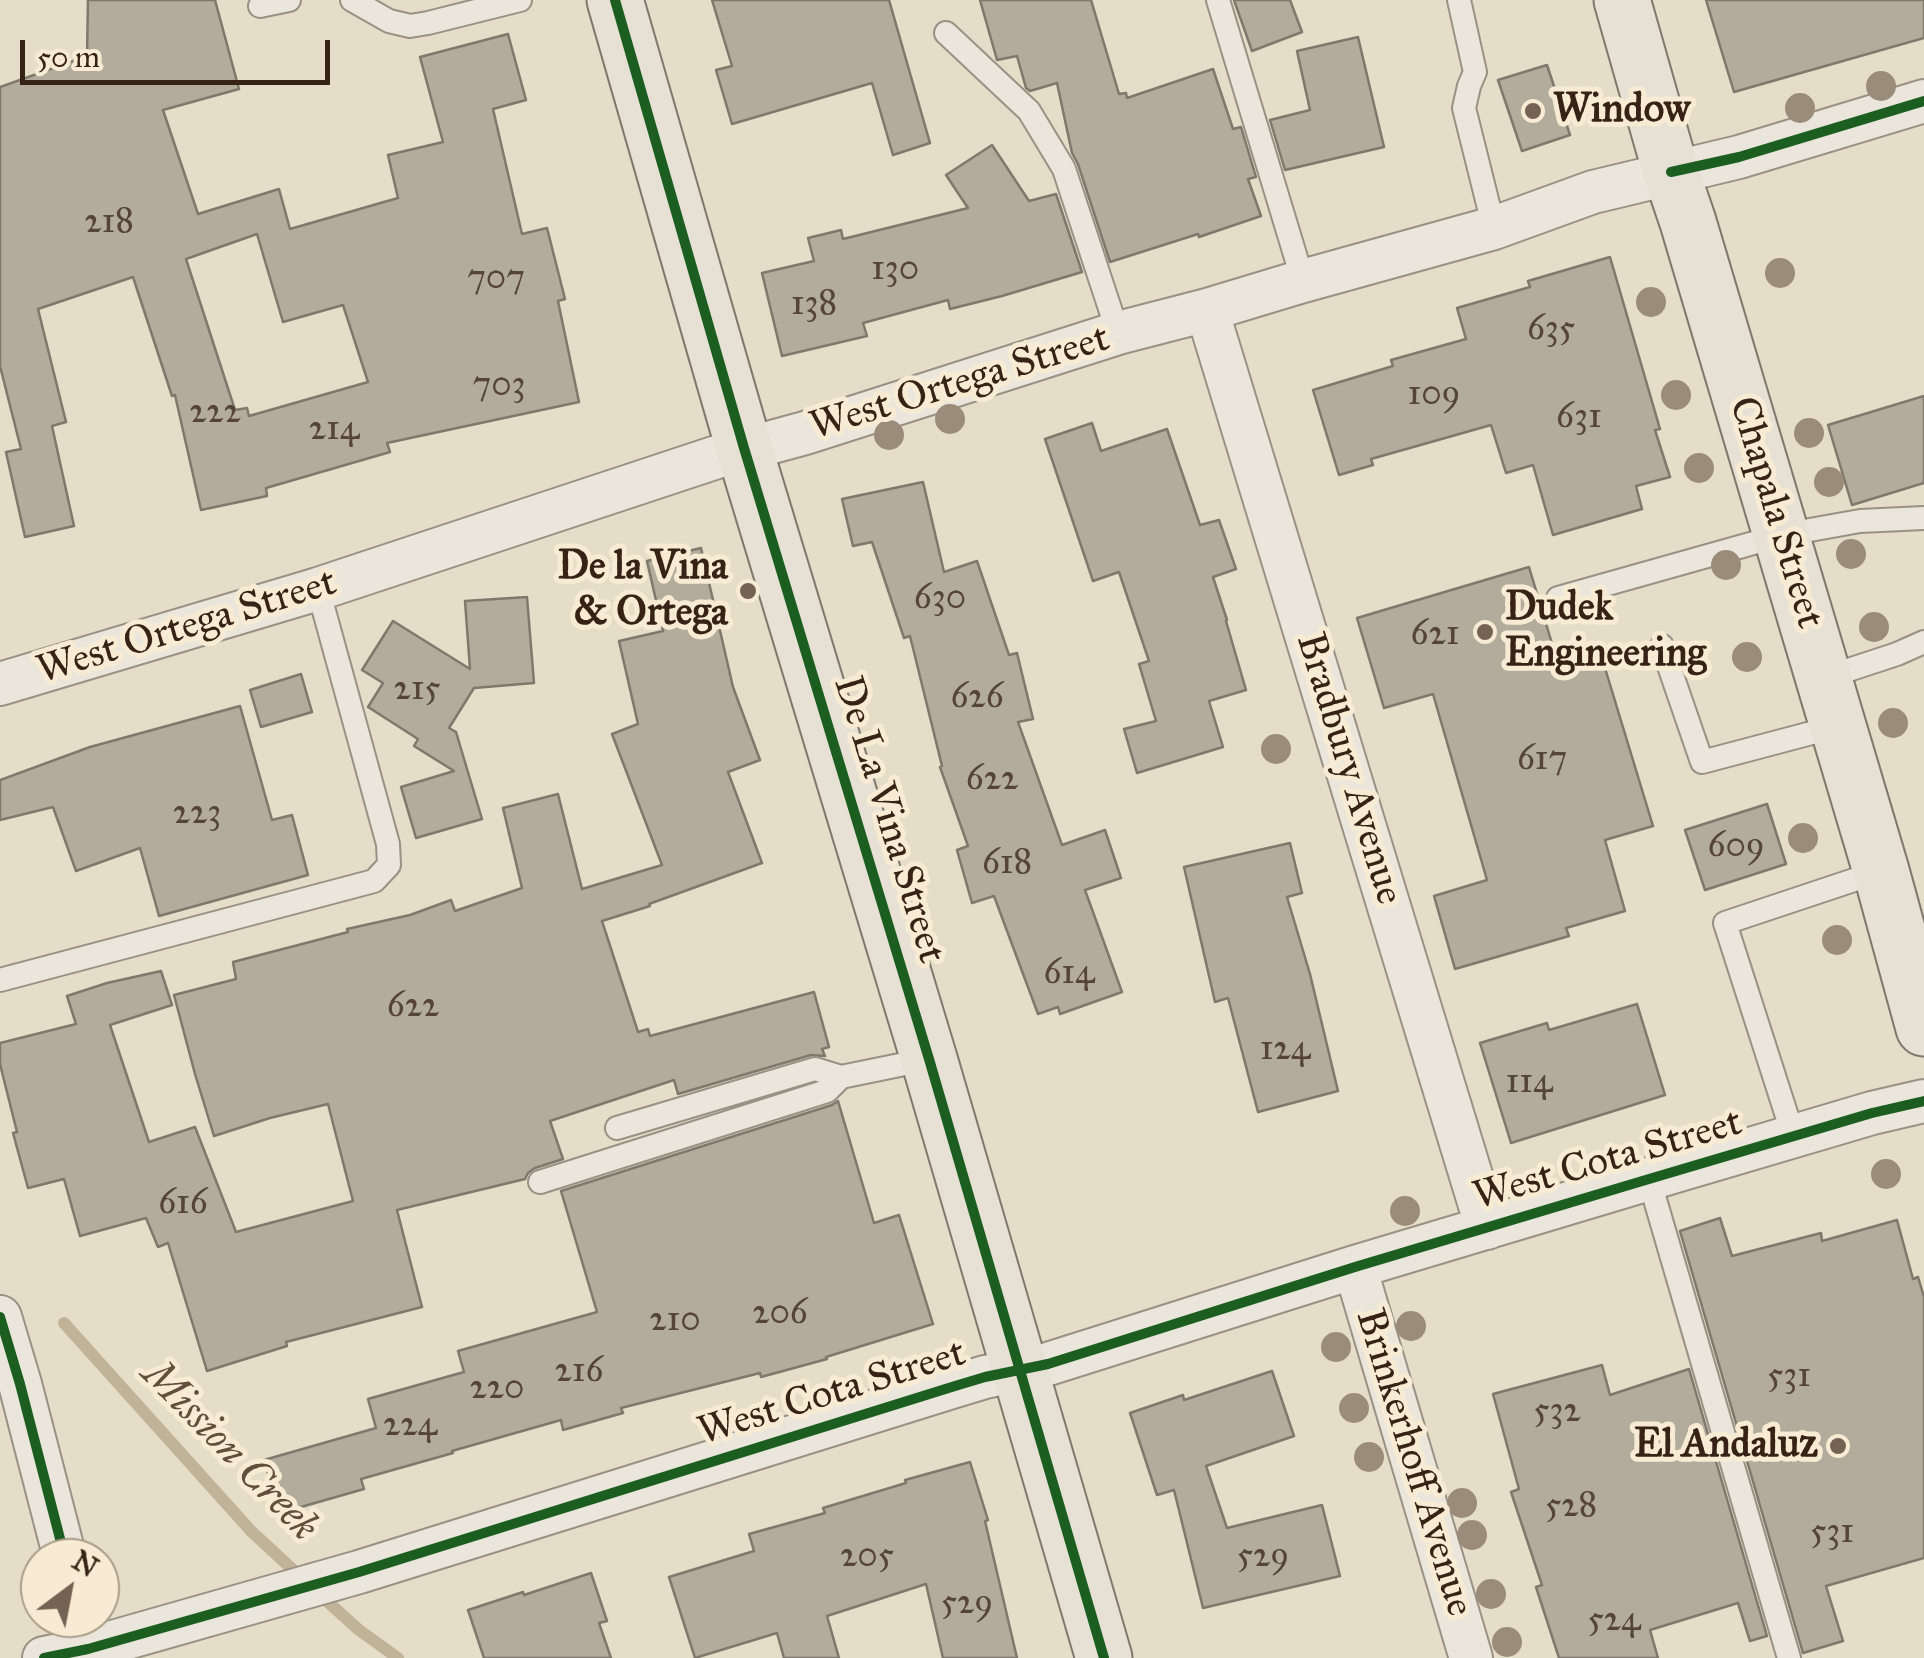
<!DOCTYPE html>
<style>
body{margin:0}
#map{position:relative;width:1924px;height:1658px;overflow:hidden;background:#e5ddc8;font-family:"IM FELL Great Primer",serif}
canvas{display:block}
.north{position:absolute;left:20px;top:1538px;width:100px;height:100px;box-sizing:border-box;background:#f7ecd3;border:2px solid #aa9b87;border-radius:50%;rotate:32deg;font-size:28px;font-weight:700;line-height:40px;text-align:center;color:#372216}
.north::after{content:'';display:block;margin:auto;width:35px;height:45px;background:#746354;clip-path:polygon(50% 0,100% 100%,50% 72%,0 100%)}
.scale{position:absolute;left:20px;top:40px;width:310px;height:45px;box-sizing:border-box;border:5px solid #372216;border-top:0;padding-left:12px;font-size:30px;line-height:35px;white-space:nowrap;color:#372216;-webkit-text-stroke:8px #f7ecd3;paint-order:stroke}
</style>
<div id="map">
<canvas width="1924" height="1658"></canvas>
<div class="north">N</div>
<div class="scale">50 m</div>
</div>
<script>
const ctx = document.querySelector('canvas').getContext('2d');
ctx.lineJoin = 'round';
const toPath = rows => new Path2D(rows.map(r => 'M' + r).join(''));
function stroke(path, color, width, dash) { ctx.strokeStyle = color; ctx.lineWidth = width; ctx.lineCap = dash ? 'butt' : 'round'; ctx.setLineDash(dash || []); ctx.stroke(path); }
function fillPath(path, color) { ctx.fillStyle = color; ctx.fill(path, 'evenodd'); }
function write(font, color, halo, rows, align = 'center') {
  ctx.font = font + ' "IM FELL Great Primer",serif'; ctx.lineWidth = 10; ctx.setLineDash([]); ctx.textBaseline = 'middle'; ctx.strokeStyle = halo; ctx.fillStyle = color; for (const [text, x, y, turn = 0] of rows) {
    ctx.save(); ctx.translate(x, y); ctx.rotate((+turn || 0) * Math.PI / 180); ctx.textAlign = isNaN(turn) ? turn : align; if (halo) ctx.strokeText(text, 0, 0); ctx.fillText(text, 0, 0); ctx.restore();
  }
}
const stream = toPath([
 [64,1323,251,1531,304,1580],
 [319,1594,359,1630,398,1658]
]);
const building = toPath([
 [88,0,215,0,239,89,163,110,198,214,279,189,290,229,398,198,388,155,443,142,420,57,508,34,526,100,493,109,522,234,547,228,565,299,558,301,579,402,387,443,390,452,266,488,267,496,201,510,175,395,172,396,133,277,38,309,66,422,52,426,74,526,25,537,6,452,21,449,0,366,0,87,87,56,88,0],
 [257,234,283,322,343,305,368,382,249,416,247,408,235,410,186,259,257,234],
 [712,0,889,0,930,143,893,155,872,83,732,124,716,70,732,66,712,0],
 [980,0,1091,0,1119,94,1126,93,1127,98,1213,69,1233,129,1241,127,1256,177,1248,179,1261,216,1199,237,1198,234,1110,262,1078,164,1072,153,1057,83,1030,91,1026,88,1017,56,997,60,980,0],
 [1234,0,1290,0,1302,32,1252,51,1234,0],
 [1706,0,1924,0,1924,38,1734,92,1706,0],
 [1358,37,1384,147,1285,170,1270,120,1310,110,1297,51,1358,37],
 [1547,65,1570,135,1522,151,1498,80,1547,65],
 [992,145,1029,201,1056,194,1082,272,1002,296,950,309,948,300,863,323,867,336,782,356,762,273,814,261,808,238,841,230,843,239,968,208,946,175,992,145],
 [1610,257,1660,429,1655,430,1670,477,1636,486,1642,509,1553,535,1533,465,1506,473,1491,425,1371,459,1373,465,1339,475,1313,390,1393,366,1391,360,1466,339,1457,308,1530,287,1528,281,1610,257],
 [1924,396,1924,483,1852,505,1828,425,1924,396],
 [1092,423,1101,451,1167,429,1200,525,1219,520,1236,569,1213,577,1227,620,1226,621,1246,690,1209,701,1223,747,1137,773,1124,729,1156,721,1139,664,1149,661,1119,572,1093,581,1045,439,1092,423],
 [923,482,944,572,977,561,1009,655,1017,653,1033,719,1018,722,1062,845,1105,830,1121,878,1085,890,1122,992,1060,1014,1058,1007,1038,1014,994,896,972,903,957,850,968,846,940,767,942,766,910,636,904,638,872,542,853,546,842,499,923,482],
 [701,548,733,687,760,760,728,772,762,863,649,904,650,906,602,921,638,1032,648,1029,650,1036,814,992,829,1047,822,1049,825,1056,811,1055,678,1094,674,1080,550,1121,563,1159,535,1168,528,1173,525,1179,397,1210,422,1307,286,1342,287,1346,207,1371,168,1243,158,1247,146,1218,80,1236,64,1179,28,1188,13,1133,17,1132,0,1064,0,1043,76,1024,67,996,107,983,161,971,172,1005,110,1025,149,1142,195,1127,236,1232,353,1201,328,1104,270,1118,214,1136,195,1074,174,995,236,979,233,962,348,932,347,929,410,915,451,900,455,911,522,888,503,808,558,794,582,889,662,865,612,734,638,724,619,641,663,631,647,561,701,548],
 [1529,567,1556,657,1598,645,1653,826,1605,840,1625,911,1566,928,1569,936,1455,969,1434,896,1487,880,1433,694,1384,708,1357,618,1529,567],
 [527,597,534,683,474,688,449,728,456,732,482,819,416,838,401,787,454,771,414,746,418,739,368,707,383,683,362,670,393,621,470,669,465,601,527,597],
 [301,674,312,712,261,727,250,690,301,674],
 [240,706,272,820,292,815,308,875,159,916,140,848,76,871,53,807,0,820,0,780,90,747,240,706],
 [1767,804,1786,864,1705,890,1685,830,1767,804],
 [1290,843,1302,893,1287,897,1310,974,1338,1091,1258,1112,1228,998,1215,1002,1184,867,1290,843],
 [1637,1004,1665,1095,1511,1143,1480,1043,1547,1023,1549,1030,1637,1004],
 [838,1101,874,1223,899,1215,933,1324,826,1357,827,1359,761,1377,760,1373,621,1408,623,1413,563,1430,561,1420,452,1451,453,1453,361,1479,364,1489,280,1513,264,1460,376,1428,368,1399,464,1372,458,1351,597,1312,561,1191,832,1105,838,1101],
 [1720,1218,1732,1256,1821,1233,1822,1241,1897,1220,1913,1279,1918,1277,1924,1297,1924,1558,1826,1586,1843,1641,1803,1653,1680,1231,1720,1218],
 [1602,1365,1610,1395,1689,1369,1767,1636,1750,1641,1738,1603,1650,1630,1658,1658,1559,1658,1536,1587,1542,1585,1511,1492,1519,1489,1493,1394,1602,1365],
 [1272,1371,1294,1436,1206,1466,1227,1528,1322,1505,1340,1576,1203,1608,1174,1490,1157,1495,1130,1413,1183,1395,1184,1400,1272,1371],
 [970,1462,988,1520,985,1521,1017,1658,943,1658,926,1584,827,1616,839,1658,784,1658,777,1633,695,1658,669,1577,754,1551,749,1534,825,1513,823,1508,906,1483,905,1480,970,1462],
 [591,1573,607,1621,599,1623,611,1658,484,1658,468,1610,523,1592,524,1595,591,1573]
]);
const service = toPath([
 [352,0,389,21,410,26,428,23,520,0],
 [1218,0,1303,281],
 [1459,0,1475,72,1469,86,1464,108,1494,228],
 [260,6,289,0],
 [946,33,1029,111,1064,169,1118,333],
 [1558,598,1782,535,1860,521,1924,518],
 [1662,646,1702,762,1838,726],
 [1824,678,1897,654,1924,642],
 [0,980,374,881,389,865,388,844,318,589],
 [617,1128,815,1069,841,1077,929,1059],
 [1794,1138,1725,923,1881,871],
 [1649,1179,1789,1658],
 [540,1182,827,1091,841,1077]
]);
const minor = toPath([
 [1207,310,1487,1228],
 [0,684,318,589,717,457,805,433,1118,333,1207,310,1303,281,1494,228,1593,192,1739,157,1924,101],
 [1355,1267,1471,1658],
 [0,1317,20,1384,65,1558],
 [44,1658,88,1649,359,1572,955,1386,985,1377,1048,1364,1355,1267,1649,1179,1872,1113,1924,1101]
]);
const primary = toPath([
 [615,0,744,448,929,1059,1104,1658],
 [1622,0,1671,172,1688,222,1881,871,1924,1028]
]);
const cycleway = toPath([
 [615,0,744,448,929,1059,1104,1658],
 [1671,172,1739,157,1924,101],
 [0,1317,20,1384,65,1558],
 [44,1658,88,1649,359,1572,955,1386,985,1377,1048,1364,1355,1267,1649,1179,1872,1113,1924,1101]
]);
const trees = [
 [1881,86],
 [1800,108],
 [1780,273],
 [1651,302],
 [1676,395],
 [950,419],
 [1809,433],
 [889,435],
 [1699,468],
 [1829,482],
 [1851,554],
 [1726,565],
 [1874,627],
 [1747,657],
 [1893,723],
 [1276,749],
 [1803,838],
 [1837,940],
 [1886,1174],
 [1405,1211],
 [1411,1326],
 [1336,1347],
 [1354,1408],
 [1369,1457],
 [1462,1503],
 [1472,1535],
 [1491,1594],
 [1507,1642]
];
const markers = [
 [1533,111,10,"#746354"],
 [748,591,10,"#746354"],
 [1485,632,10,"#746354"],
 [1838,1446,10,"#746354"]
];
const numberNames = [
 ["218",109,223],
 ["130",895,270],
 ["707",496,279],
 ["138",814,305],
 ["635",1551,330],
 ["703",499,386],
 ["109",1434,395],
 ["222",215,413],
 ["631",1579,418],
 ["214",334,430],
 ["630",940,599],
 ["621",1435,635],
 ["215",417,690],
 ["626",977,698],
 ["617",1542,760],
 ["622",992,780],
 ["223",197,814],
 ["609",1736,847],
 ["618",1007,864],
 ["614",1069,974],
 ["622",413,1007],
 ["124",1285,1050],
 ["114",1529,1083],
 ["616",183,1204],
 ["206",780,1314],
 ["210",675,1321],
 ["216",579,1372],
 ["531",1789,1377],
 ["220",497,1389],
 ["532",1557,1412],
 ["224",410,1426],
 ["528",1571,1507],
 ["531",1832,1533],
 ["205",867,1557],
 ["529",1263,1557],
 ["529",967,1604],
 ["524",1614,1621]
];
const poiNames = [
 ["Window",1553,111],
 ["De la Vina",728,568,"right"],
 ["& Ortega",728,614,"right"],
 ["Dudek",1505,609],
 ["Engineering",1505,655],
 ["El Andaluz",1818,1446,"right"]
];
const streetNames = [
 ["West Ortega Street",960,384,-17],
 ["Chapala Street",1775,513,73],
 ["West Ortega Street",187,628,-17],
 ["Bradbury Avenue",1348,769,73],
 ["De La Vina Street",888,820,73],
 ["West Cota Street",1608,1161,-16],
 ["West Cota Street",832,1394,-17],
 ["Brinkerhoff Avenue",1413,1463,73]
];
const waterNames = [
 ["Mission Creek",229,1452,46]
];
stroke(stream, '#c1b398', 12);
fillPath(building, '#b3ac9d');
stroke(building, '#7f786c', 2.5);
stroke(service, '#989184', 26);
stroke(minor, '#989184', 46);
stroke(primary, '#7f786c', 59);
stroke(service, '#eae6dc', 22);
stroke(minor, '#eae6dc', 42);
stroke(primary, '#e7e1d5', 55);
stroke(cycleway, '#1b5e20', 10);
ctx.fillStyle = '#9b8c79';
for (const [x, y] of trees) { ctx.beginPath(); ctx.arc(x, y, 15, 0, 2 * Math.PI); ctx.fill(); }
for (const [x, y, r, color] of markers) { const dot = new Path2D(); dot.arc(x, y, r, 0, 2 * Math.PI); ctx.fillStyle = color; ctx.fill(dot); stroke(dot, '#f7ecd3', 4); }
write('35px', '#564438', null, numberNames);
write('bold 40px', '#372216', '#f7ecd3', poiNames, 'left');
write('40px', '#372216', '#f7ecd3', streetNames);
write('italic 42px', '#624e3c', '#f7ecd3', waterNames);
</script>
